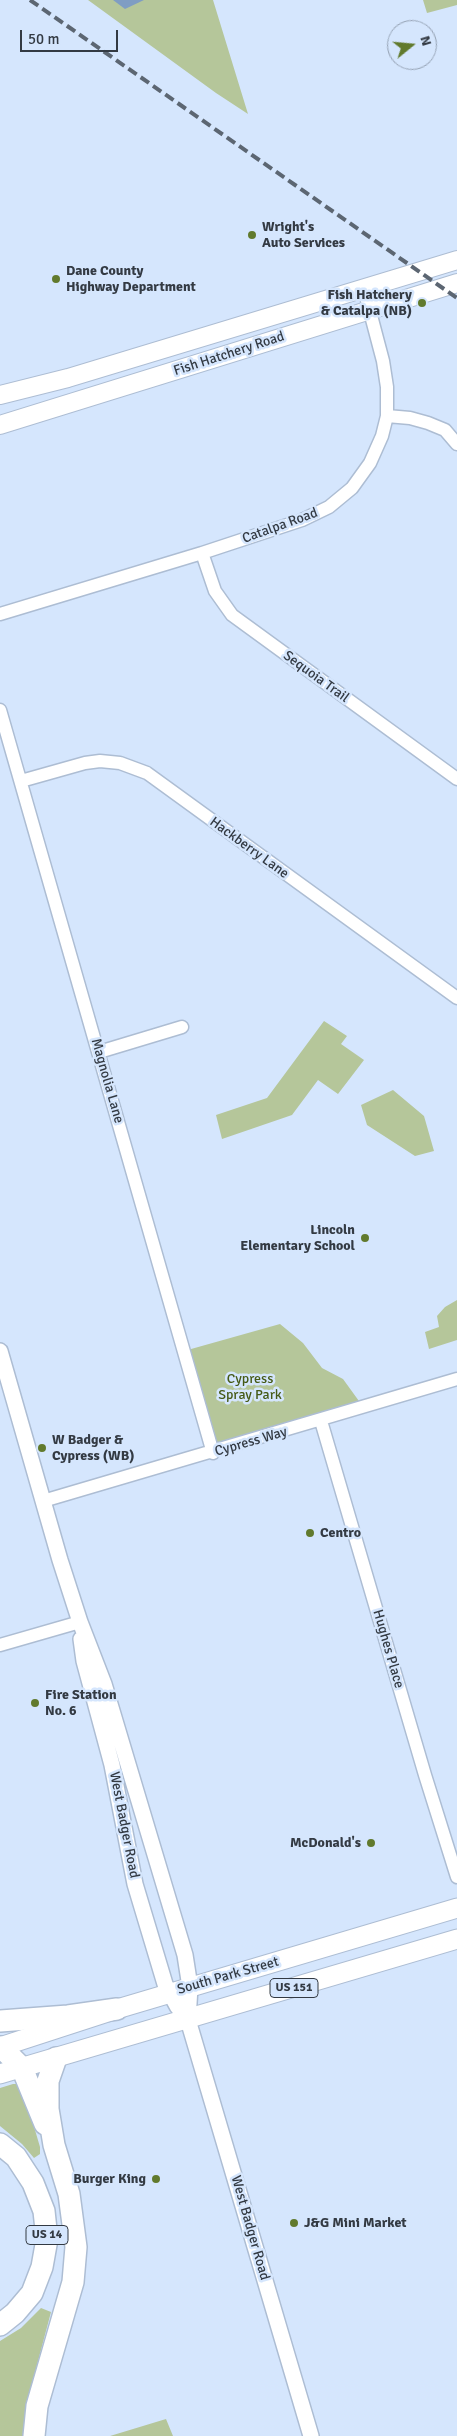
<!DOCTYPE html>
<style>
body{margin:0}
#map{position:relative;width:457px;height:2436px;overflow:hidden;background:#d5e6fd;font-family:Signika,sans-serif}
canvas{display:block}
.north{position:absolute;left:387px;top:20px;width:50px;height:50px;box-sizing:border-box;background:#d5e6fd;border:1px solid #94a1b3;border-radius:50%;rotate:73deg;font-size:14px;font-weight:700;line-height:20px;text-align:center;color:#333a43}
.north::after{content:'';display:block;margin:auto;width:18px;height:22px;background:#617a2d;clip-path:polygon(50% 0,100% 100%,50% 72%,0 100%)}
.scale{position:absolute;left:20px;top:30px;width:98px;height:22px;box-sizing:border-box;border:2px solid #333a43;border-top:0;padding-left:6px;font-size:15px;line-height:18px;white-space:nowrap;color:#333a43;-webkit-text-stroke:4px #d5e6fd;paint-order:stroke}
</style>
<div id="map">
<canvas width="457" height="2436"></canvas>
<div class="north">N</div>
<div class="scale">50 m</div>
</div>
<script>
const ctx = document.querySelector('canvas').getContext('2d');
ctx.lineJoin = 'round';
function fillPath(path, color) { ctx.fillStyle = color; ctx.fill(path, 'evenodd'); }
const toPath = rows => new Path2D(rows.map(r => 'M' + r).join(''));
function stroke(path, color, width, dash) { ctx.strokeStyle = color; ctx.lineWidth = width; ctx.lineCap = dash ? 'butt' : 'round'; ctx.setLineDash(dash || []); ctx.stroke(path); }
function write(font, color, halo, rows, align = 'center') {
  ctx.font = font + ' Signika,sans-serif'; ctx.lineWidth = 5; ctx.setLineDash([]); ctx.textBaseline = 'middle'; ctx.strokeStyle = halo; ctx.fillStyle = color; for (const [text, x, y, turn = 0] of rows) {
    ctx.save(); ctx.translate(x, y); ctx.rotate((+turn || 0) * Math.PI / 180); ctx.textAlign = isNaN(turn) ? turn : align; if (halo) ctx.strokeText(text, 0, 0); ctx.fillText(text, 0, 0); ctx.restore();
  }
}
const green = toPath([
 [88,0,213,0,248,114,216,93],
 [423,0,457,0,457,5,427,13],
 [324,1021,347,1036,341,1044,364,1060,338,1094,318,1080,292,1115,222,1139,216,1115,267,1098],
 [393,1090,424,1116,434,1151,415,1156,367,1125,361,1105],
 [457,1300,457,1340,429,1349,425,1332,439,1327,437,1316,445,1307],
 [280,1324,303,1343,322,1368,343,1379,364,1408,213,1453,184,1351],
 [13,2084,18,2084,25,2096,40,2147,40,2154,34,2158,22,2144,0,2126,0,2088],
 [41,2308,51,2312,27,2403,25,2436,0,2436,0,2341,21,2328],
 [166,2419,173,2436,110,2436]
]);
const water = toPath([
 [113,0,144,0,125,9]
]);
const minor = toPath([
 [387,416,410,418,428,423,445,430,457,444],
 [202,553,215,591,232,615,457,779],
 [0,614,202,553,302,520,329,507,352,488,370,463,382,436,387,416,387,387,383,361,364,289],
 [0,710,213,1453],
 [21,781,85,763,100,761,120,763,147,773,457,998],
 [99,1052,182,1027],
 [321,1421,425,1775,457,1877],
 [43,1501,457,1379],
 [0,1645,80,1622]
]);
const tertiary = toPath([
 [0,1351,60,1560,80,1622,104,1684,185,1955,190,1987,188,2020,311,2436],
 [81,1639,84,1661,112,1765,135,1884,165,1984,177,2006,188,2020]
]);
const secondary = toPath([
 [0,395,68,378,457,260],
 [0,425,457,283]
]);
const primary = toPath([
 [0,2047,117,2009,457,1908],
 [0,2074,457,1939]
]);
const motorway = toPath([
 [0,2021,68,2016,117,2009],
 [1,2047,22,2068,45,2124],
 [0,2144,16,2157,33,2183,44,2211,47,2239,42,2267,32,2293,15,2313,0,2325],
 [34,2436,37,2406,73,2282,76,2247,69,2194,54,2145,48,2109,48,2081,56,2058]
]);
const rail = toPath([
 [30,0,457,298]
]);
const markers = [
 [252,235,5,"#617a2d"],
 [56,279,5,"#617a2d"],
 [422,303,5,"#617a2d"],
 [365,1238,5,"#617a2d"],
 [42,1448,5,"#617a2d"],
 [310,1533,5,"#617a2d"],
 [35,1703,5,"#617a2d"],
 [371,1843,5,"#617a2d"],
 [156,2179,5,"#617a2d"],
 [294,2223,5,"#617a2d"]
];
const shields = [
 [294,1988,48],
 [47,2235,42]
];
const shieldNames = [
 ["US 151",294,1988],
 ["US 14",47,2235]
];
const poiNames = [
 ["Wright's",262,227],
 ["Auto Services",262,243],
 ["Dane County",66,271],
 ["Highway Department",66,287],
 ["Fish Hatchery",412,295,"right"],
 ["& Catalpa (NB)",412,311,"right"],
 ["Lincoln",355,1230,"right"],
 ["Elementary School",355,1246,"right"],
 ["W Badger &",52,1440],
 ["Cypress (WB)",52,1456],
 ["Centro",320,1533],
 ["Fire Station",45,1695],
 ["No. 6",45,1711],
 ["McDonald's",361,1843,"right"],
 ["Burger King",146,2179,"right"],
 ["J&G Mini Market",304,2223]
];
const streetNames = [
 ["Fish Hatchery Road",229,354,-18],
 ["Catalpa Road",280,526,-20],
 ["Sequoia Trail",316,677,36],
 ["Hackberry Lane",249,848,36],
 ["Magnolia Lane",107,1081,74],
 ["Cypress Way",251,1442,-16],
 ["Hughes Place",388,1649,74],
 ["West Badger Road",124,1825,79],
 ["South Park Street",228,1976,-16],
 ["West Badger Road",250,2228,74]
];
const parkNames = [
 ["Cypress",250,1379],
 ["Spray Park",250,1395]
];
fillPath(green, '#b5c69a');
fillPath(water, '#7f9dc3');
stroke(minor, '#adbdd3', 15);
stroke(tertiary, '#adbdd3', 18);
stroke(secondary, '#adbdd3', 20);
stroke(primary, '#adbdd3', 21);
stroke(motorway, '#adbdd3', 24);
stroke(minor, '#fff', 12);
stroke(tertiary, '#fff', 15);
stroke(secondary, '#fff', 18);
stroke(primary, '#fff', 19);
stroke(motorway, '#fff', 21);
stroke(rail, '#5c6672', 4, [10, 5]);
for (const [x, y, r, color] of markers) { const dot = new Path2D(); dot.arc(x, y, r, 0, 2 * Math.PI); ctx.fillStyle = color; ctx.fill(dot); stroke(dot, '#d5e6fd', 2); }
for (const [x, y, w] of shields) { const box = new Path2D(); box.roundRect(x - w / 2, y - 9.5, w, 19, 4); ctx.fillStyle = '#d5e6fd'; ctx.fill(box); stroke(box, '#333a43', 1); }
write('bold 12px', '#333a43', null, shieldNames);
write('bold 14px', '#333a43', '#d5e6fd', poiNames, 'left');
write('14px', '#333a43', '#d5e6fd', streetNames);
write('14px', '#455a16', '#d5e6fd', parkNames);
</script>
